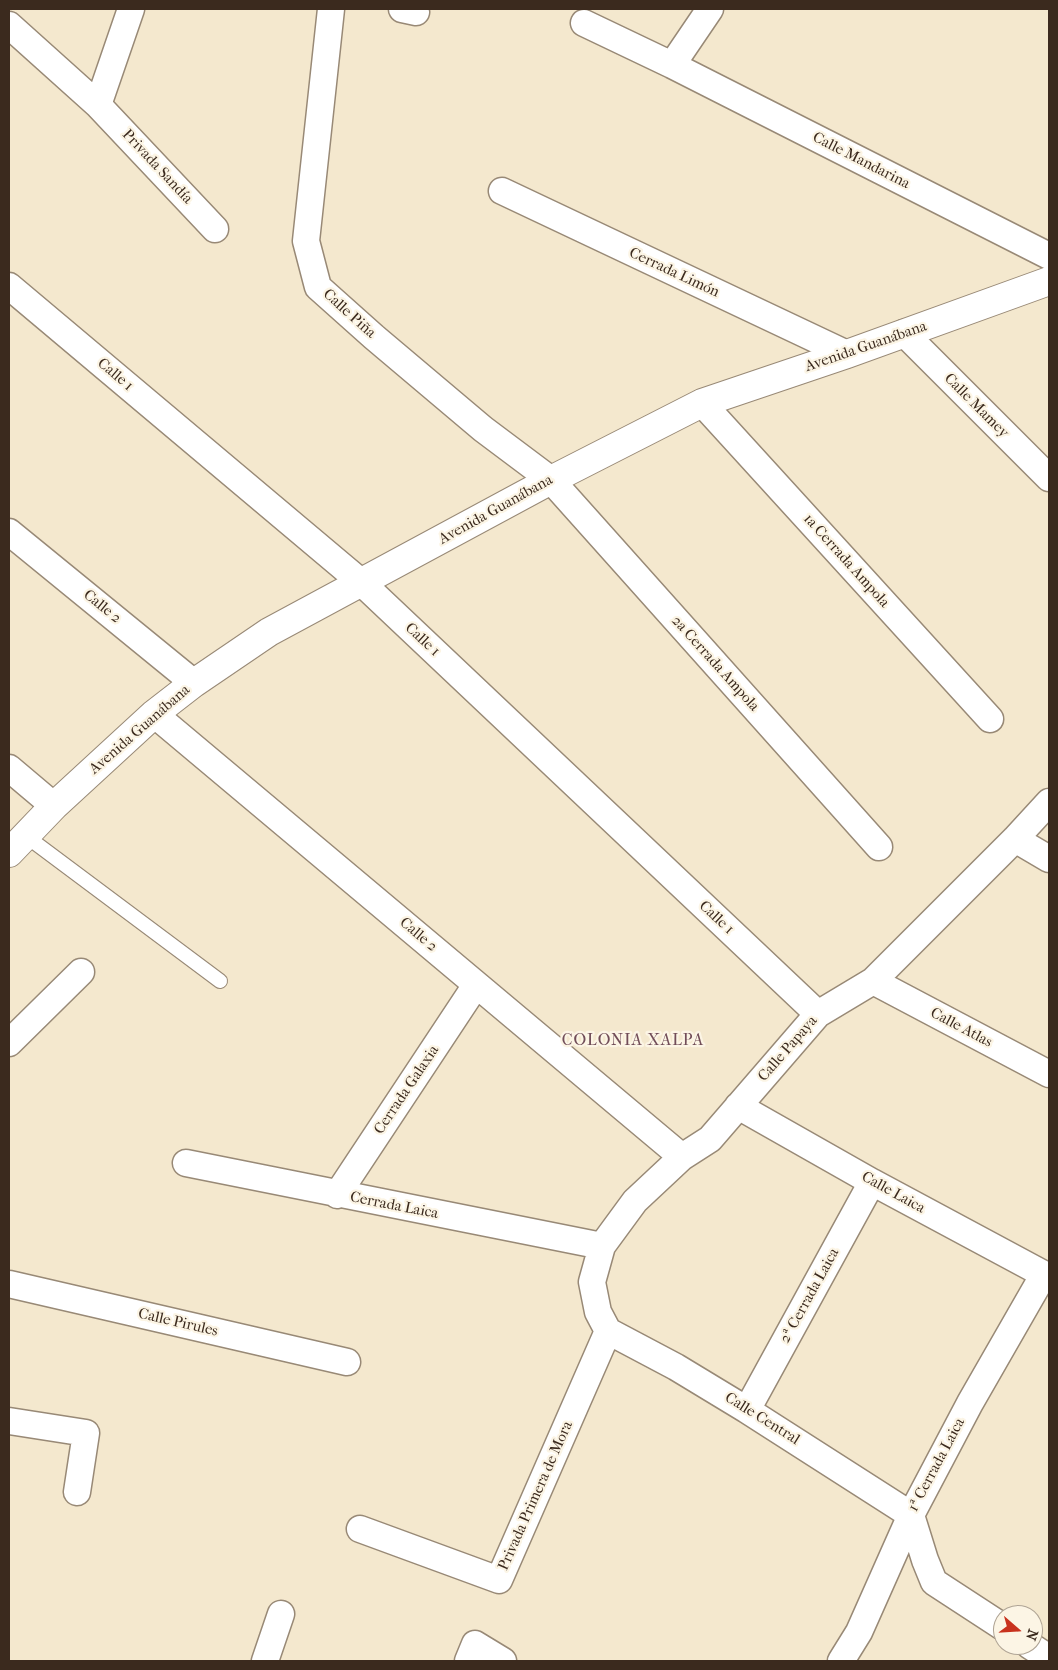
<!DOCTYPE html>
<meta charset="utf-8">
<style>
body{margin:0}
#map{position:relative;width:1058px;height:1670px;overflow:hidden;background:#f4e8ce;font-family:"IM FELL French Canon",serif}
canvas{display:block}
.frame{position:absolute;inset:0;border:10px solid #3b2a1e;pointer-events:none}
.north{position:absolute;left:993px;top:1605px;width:50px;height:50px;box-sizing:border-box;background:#fcf5e5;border:1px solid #afa495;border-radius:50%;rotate:109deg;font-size:14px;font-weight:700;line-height:20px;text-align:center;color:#3b2a1e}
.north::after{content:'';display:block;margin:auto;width:18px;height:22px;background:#c8321e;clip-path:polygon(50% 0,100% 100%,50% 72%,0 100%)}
</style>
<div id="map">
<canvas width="1058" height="1670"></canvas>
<div class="frame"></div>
<div class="north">N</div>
</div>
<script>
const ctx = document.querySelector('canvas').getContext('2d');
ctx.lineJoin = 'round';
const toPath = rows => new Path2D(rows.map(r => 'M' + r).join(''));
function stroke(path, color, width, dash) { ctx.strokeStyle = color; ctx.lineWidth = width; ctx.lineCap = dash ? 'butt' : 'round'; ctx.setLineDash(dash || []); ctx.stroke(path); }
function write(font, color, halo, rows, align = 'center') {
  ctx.font = font + ' "IM FELL French Canon",serif'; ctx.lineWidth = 4.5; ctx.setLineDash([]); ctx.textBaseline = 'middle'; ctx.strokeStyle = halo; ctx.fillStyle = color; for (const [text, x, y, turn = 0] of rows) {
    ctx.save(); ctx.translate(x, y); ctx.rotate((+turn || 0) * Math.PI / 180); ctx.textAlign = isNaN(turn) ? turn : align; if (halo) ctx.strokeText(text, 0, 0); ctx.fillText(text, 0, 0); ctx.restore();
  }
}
const service = toPath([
 [26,836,220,981]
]);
const minor = toPath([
 [331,9,306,241,318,287,374,337,483,429,551,480,879,847],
 [402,9,416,12],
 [584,23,672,65,1049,256],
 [9,25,98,105,215,229],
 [672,65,710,9],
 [98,105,131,9],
 [502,191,847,354],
 [9,286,362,583,818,1014],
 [904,333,1049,478],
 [702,403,990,719],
 [9,532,194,683],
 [154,714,682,1157],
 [9,768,54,806],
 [1015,839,1049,859],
 [873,981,1049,1074],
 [9,1043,81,972],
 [738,1106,872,1182,1049,1277],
 [186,1163,602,1246],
 [337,1195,476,985],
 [9,1284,347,1362],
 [608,1331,598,1312,592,1282,602,1246,635,1201,682,1157,710,1139,818,1014,873,981,1015,839,1049,802],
 [608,1331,676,1367,747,1410,911,1515,925,1560,934,1582,1003,1627],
 [747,1410,872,1182],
 [9,1421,86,1433,77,1492],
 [360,1529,499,1580,608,1331],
 [1029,1645,1049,1658],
 [265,1661,281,1614],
 [468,1661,475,1644,503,1661],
 [841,1661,859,1632,911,1515,970,1403,1044,1274]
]);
const tertiary = toPath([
 [9,853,54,806,154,714,194,683,269,632,551,480,702,403,847,354,1049,281]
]);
const streetNames = [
 ["Calle Mandarina",861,161,27],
 ["Privada Sandía",157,167,47],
 ["Cerrada Limón",674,273,25],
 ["Calle Piña",349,314,42],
 ["Avenida Guanábana",866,347,-19],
 ["Calle 1",115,375,40],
 ["Calle Mamey",976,406,45],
 ["Avenida Guanábana",496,510,-29],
 ["1a Cerrada Ampola",846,561,48],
 ["Calle 2",102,607,39],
 ["Calle 1",422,640,43],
 ["2a Cerrada Ampola",715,664,48],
 ["Avenida Guanábana",140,730,-41],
 ["Calle 1",716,918,43],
 ["Calle 2",418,935,40],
 ["Calle Atlas",961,1028,28],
 ["Calle Papaya",788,1049,-49],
 ["Cerrada Galaxia",407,1090,-56],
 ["Calle Laica",893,1193,29],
 ["Cerrada Laica",394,1206,11],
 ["2ª Cerrada Laica",810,1296,-61],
 ["Calle Pirules",178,1323,13],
 ["Calle Central",762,1419,32],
 ["1ª Cerrada Laica",937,1465,-62],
 ["Privada Primera de Mora",536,1496,-66]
];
const neighbourhoodNames = [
 ["COLONIA XALPA",633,1041]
];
stroke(service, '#988976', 16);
stroke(minor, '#988976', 29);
stroke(tertiary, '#988976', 30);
stroke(service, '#fff', 14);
stroke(minor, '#fff', 26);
stroke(tertiary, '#fff', 28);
write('15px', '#3b2a1e', '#fcf5e5', streetNames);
ctx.letterSpacing = '1px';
write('16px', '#714d58', '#fcf5e5', neighbourhoodNames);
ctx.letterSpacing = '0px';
</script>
